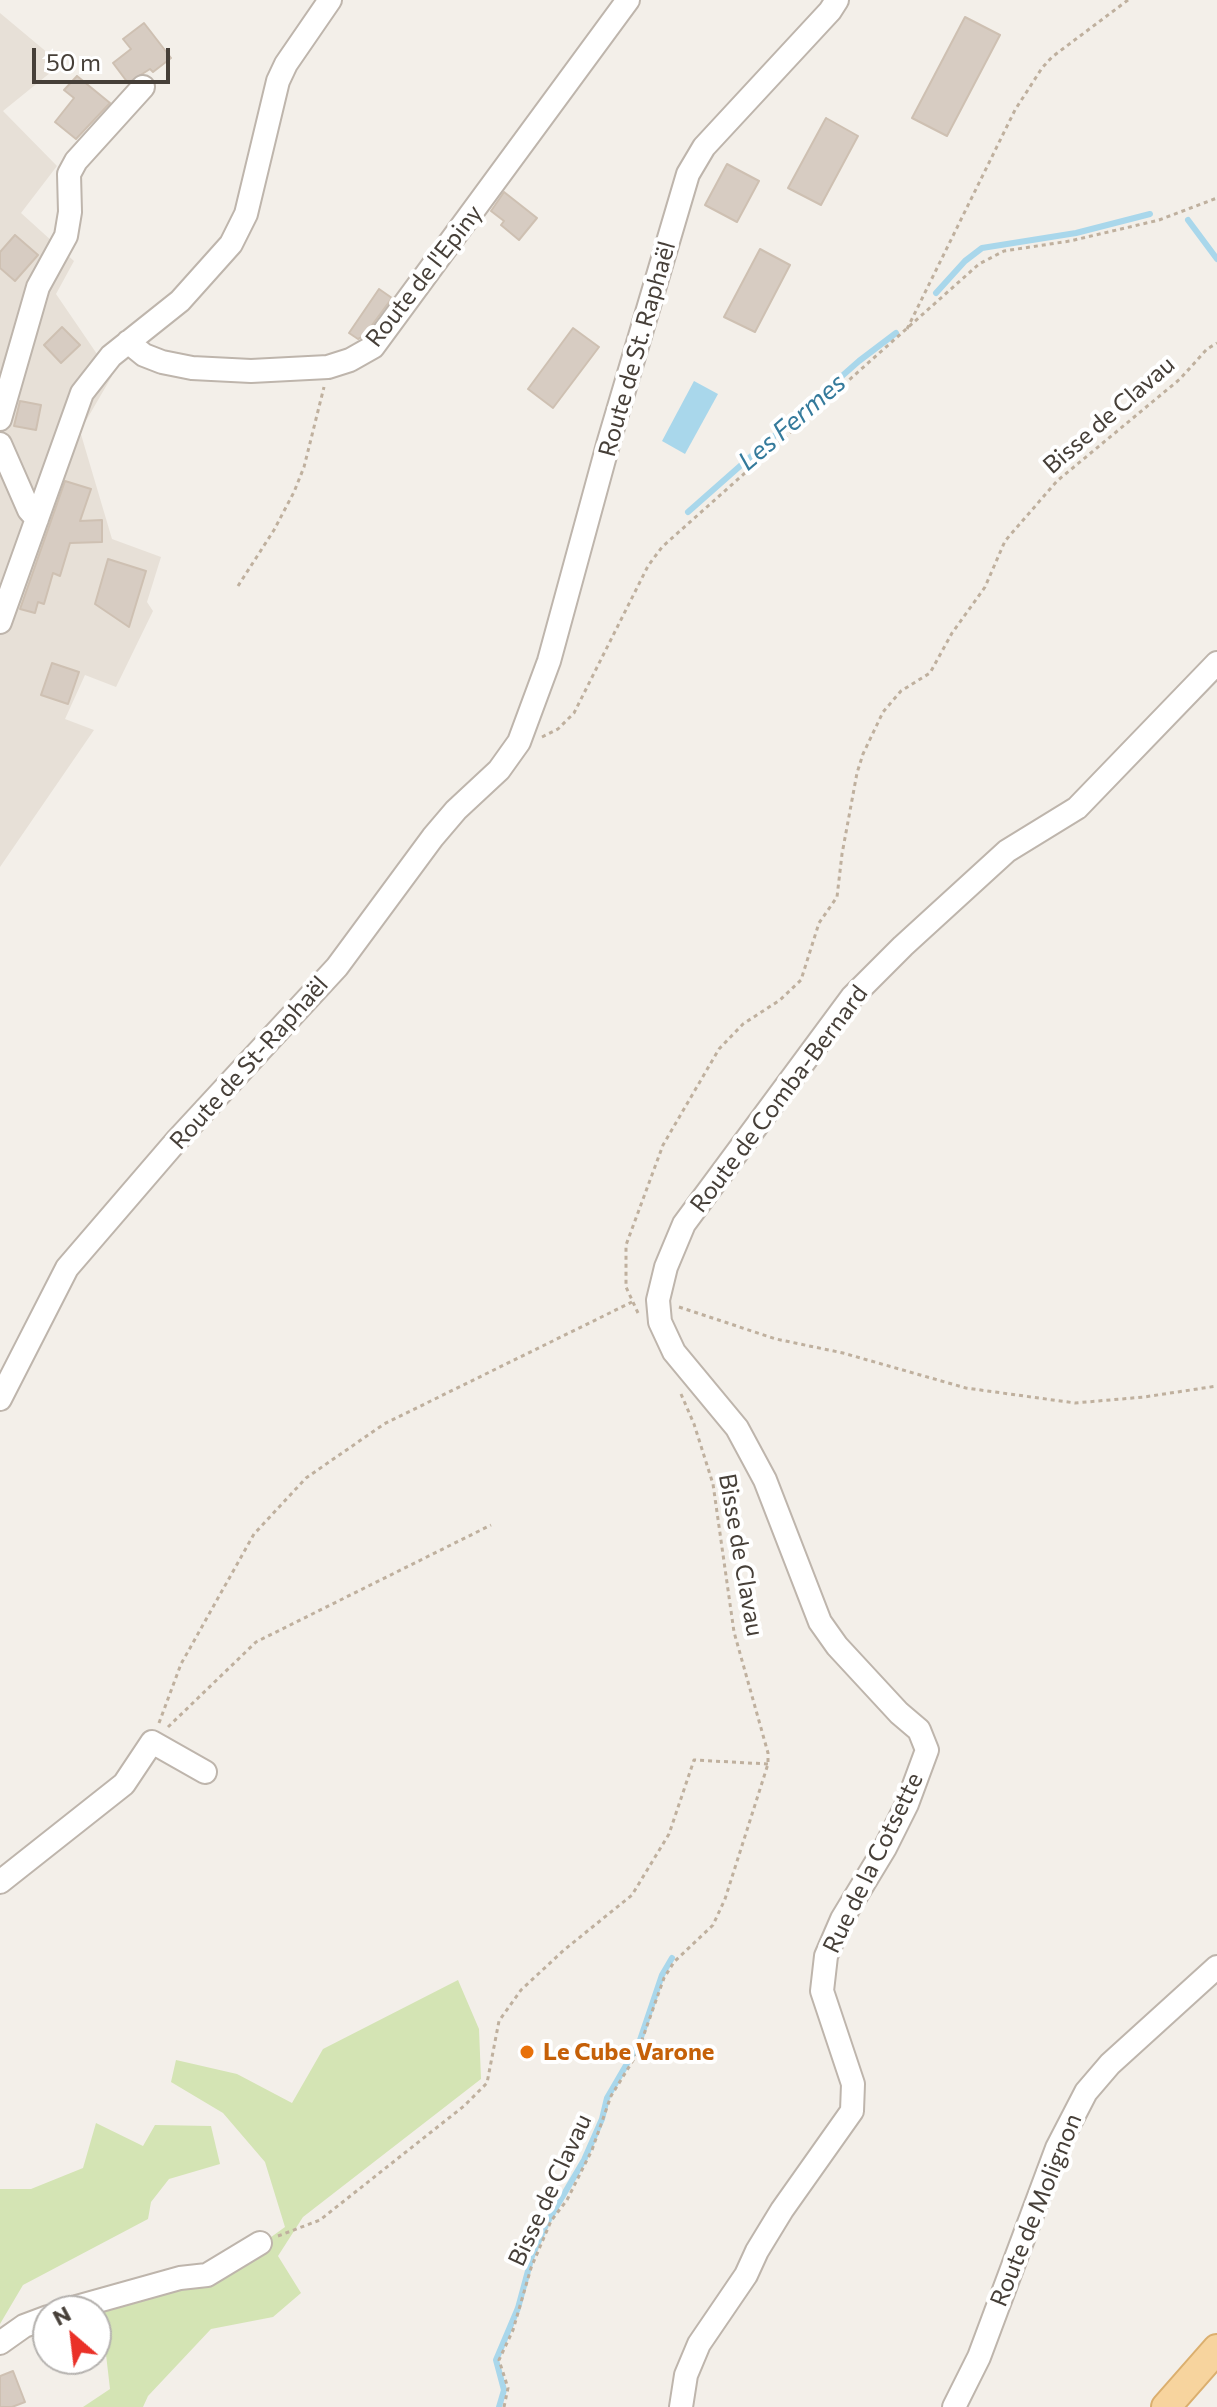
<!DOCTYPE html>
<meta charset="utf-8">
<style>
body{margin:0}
#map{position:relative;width:1217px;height:2407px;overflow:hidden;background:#f3efe9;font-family:Commissioner,sans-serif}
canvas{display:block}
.north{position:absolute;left:32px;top:2295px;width:80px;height:80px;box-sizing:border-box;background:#fff;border:2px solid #b5b2af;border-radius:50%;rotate:332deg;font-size:22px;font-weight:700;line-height:32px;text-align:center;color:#463f38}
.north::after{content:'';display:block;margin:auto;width:28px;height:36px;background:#ea3128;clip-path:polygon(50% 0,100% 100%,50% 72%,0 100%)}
.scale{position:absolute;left:32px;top:48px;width:138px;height:36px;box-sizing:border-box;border:4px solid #463f38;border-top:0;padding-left:10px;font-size:24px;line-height:28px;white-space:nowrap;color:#463f38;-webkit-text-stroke:6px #fff;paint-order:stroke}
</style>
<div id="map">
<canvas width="1217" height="2407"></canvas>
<div class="north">N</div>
<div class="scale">50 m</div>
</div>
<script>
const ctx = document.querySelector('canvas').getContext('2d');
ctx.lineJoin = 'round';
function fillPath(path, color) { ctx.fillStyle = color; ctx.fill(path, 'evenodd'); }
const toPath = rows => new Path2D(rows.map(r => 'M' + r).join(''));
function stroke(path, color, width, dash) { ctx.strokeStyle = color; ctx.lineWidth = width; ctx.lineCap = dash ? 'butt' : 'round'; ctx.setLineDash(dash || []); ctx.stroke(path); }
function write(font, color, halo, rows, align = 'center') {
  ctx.font = font + ' Commissioner,sans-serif'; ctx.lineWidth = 8; ctx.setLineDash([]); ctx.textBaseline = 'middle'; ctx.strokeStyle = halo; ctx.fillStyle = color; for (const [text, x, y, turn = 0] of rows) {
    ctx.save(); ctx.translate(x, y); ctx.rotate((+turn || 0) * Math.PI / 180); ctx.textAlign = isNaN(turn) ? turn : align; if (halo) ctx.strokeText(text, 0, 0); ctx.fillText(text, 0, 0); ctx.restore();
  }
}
const residential = toPath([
 [0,13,61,64,3,111,57,166,21,213,74,261,56,294,112,376,80,431,112,539,161,557,147,602,153,611,116,687,85,675,65,719,94,730,0,867]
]);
const green = toPath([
 [458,1980,479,2029,481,2079,303,2217,278,2256,301,2293,273,2317,211,2329,148,2396,143,2407,83,2407,110,2389,101,2311,209,2282,285,2227,265,2162,223,2113,171,2082,176,2060,237,2074,292,2103,323,2049],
 [96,2123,143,2146,155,2125,211,2126,220,2164,169,2179,151,2202,148,2219,23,2285,0,2324,0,2189,31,2189,83,2168]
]);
const water = toPath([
 [694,381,718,394,685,454,662,441]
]);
const stream = toPath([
 [1188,220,1217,259],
 [936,293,965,261,982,248,1076,233,1150,214],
 [688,512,859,361,896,333],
 [499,2407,504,2390,496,2360,518,2308,532,2256,547,2223,584,2160,602,2119,607,2098,639,2043,662,1975,672,1958]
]);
const building = toPath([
 [965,17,1000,35,947,136,912,118,965,17],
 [144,23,171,58,153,72,150,69,128,83,113,63,131,49,123,39,144,23],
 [77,76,110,103,76,139,55,122,74,98,64,90,77,76],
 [826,118,858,136,821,205,788,188,826,118],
 [727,164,759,181,737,222,705,205,727,164],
 [504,192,537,218,519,240,501,225,504,221,491,211,504,192],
 [15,235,38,255,15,281,0,268,0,252,15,235],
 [760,249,790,265,755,332,724,317,760,249],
 [379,289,392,298,364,336,358,339,349,333,379,289],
 [62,327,80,345,61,363,44,345,62,327],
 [573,328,599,347,553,408,528,389,573,328],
 [20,401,41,405,36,430,14,426,20,401],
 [65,481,91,489,80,521,102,520,102,542,70,543,60,576,53,573,44,604,38,602,35,613,20,609,65,481],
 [108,559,146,571,129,627,95,604,108,559],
 [52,663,79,672,68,704,41,695,52,663],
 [13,2371,25,2402,12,2407,0,2407,0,2376,13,2371]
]);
const path = toPath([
 [907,329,1015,110,1042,68,1052,57,1128,0],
 [238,586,274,530,294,492,304,467,324,387],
 [542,737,558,729,574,713,648,566,662,547,979,264,1004,251,1070,241,1159,220,1217,198],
 [679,1307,776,1339,843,1353,966,1388,1075,1403,1144,1397,1217,1386],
 [638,1313,626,1287,626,1245,663,1145,719,1049,743,1024,780,1000,801,980,819,923,837,897,842,854,857,773,863,754,883,712,901,691,930,673,952,633,985,587,1005,541,1057,481,1180,379,1207,349,1217,343],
 [159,1723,181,1664,254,1534,306,1478,384,1424,632,1302],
 [168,1727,256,1642,491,1525],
 [278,2236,320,2220,464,2106,487,2083,499,2021,521,1990,564,1950,632,1895,669,1834,694,1760,768,1764],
 [504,2407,508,2388,499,2360,513,2330,531,2268,551,2221,567,2200,592,2150,611,2096,637,2054,664,1978,674,1962,713,1925,725,1899,768,1764,768,1753,734,1632,713,1484,694,1424,681,1394]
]);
const minor = toPath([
 [128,342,144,355,162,362,192,368,251,371,328,367,350,360,373,347,628,0],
 [0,419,38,287,66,236,70,212,69,174,76,161,143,87],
 [0,444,29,510,37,519],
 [0,622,82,393,111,356,180,301,231,244,246,214,278,81,286,64,330,0],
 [0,1399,67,1268,178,1139,337,967,433,837,456,810,499,770,519,742,549,661,609,441,688,174,704,147,830,11,837,0],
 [0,1882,124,1784,152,1742,205,1772],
 [62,2311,180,2278,207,2275,260,2243],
 [0,2343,24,2326,48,2317],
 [681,2407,686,2375,699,2344,746,2275,757,2251,782,2210,852,2111,853,2084,822,1991,826,1956,842,1919,885,1848,907,1804,927,1750,919,1730,899,1713,837,1646,820,1622,765,1480,737,1428,674,1352,660,1322,658,1300,666,1267,684,1224,852,997,903,946,1007,851,1077,808,1217,663],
 [954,2407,979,2357,1057,2148,1086,2092,1110,2064,1217,1967]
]);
const major = toPath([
 [1166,2407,1217,2349]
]);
const markers = [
 [527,2052,8,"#e8710a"]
];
const streetNames = [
 ["Route de l'Epiny",424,276,-52],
 ["Route de St. Raphaël",637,349,-74],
 ["Bisse de Clavau",1109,415,-41],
 ["Route de St-Raphaël",249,1063,-48],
 ["Route de Comba-Bernard",779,1099,-53],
 ["Bisse de Clavau",741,1555,80],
 ["Rue de la Cotsette",873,1863,-64],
 ["Bisse de Clavau",550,2190,-65],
 ["Route de Molignon",1036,2210,-68]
];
const foodNames = [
 ["Le Cube Varone",543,2052]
];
const waterNames = [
 ["Les Fermes",792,422,-41]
];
fillPath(residential, '#e7e0d7');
fillPath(green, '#d4e4b4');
fillPath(water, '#a9d7eb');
stroke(stream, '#a9d7eb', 6);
fillPath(building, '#d7ccc2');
stroke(building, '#cec0b2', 2);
stroke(minor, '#beb5ac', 26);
stroke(major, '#dbaf6e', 32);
stroke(path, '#bfb09e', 3, [4, 4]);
stroke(minor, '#fff', 22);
stroke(major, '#f7d49e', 28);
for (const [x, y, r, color] of markers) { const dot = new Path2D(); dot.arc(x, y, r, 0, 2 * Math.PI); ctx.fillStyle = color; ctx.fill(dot); stroke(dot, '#fff', 3); }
write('24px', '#463f38', '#fff', streetNames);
write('bold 24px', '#c56008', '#fff', foodNames, 'left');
write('italic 26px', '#347a9b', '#fff', waterNames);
</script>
